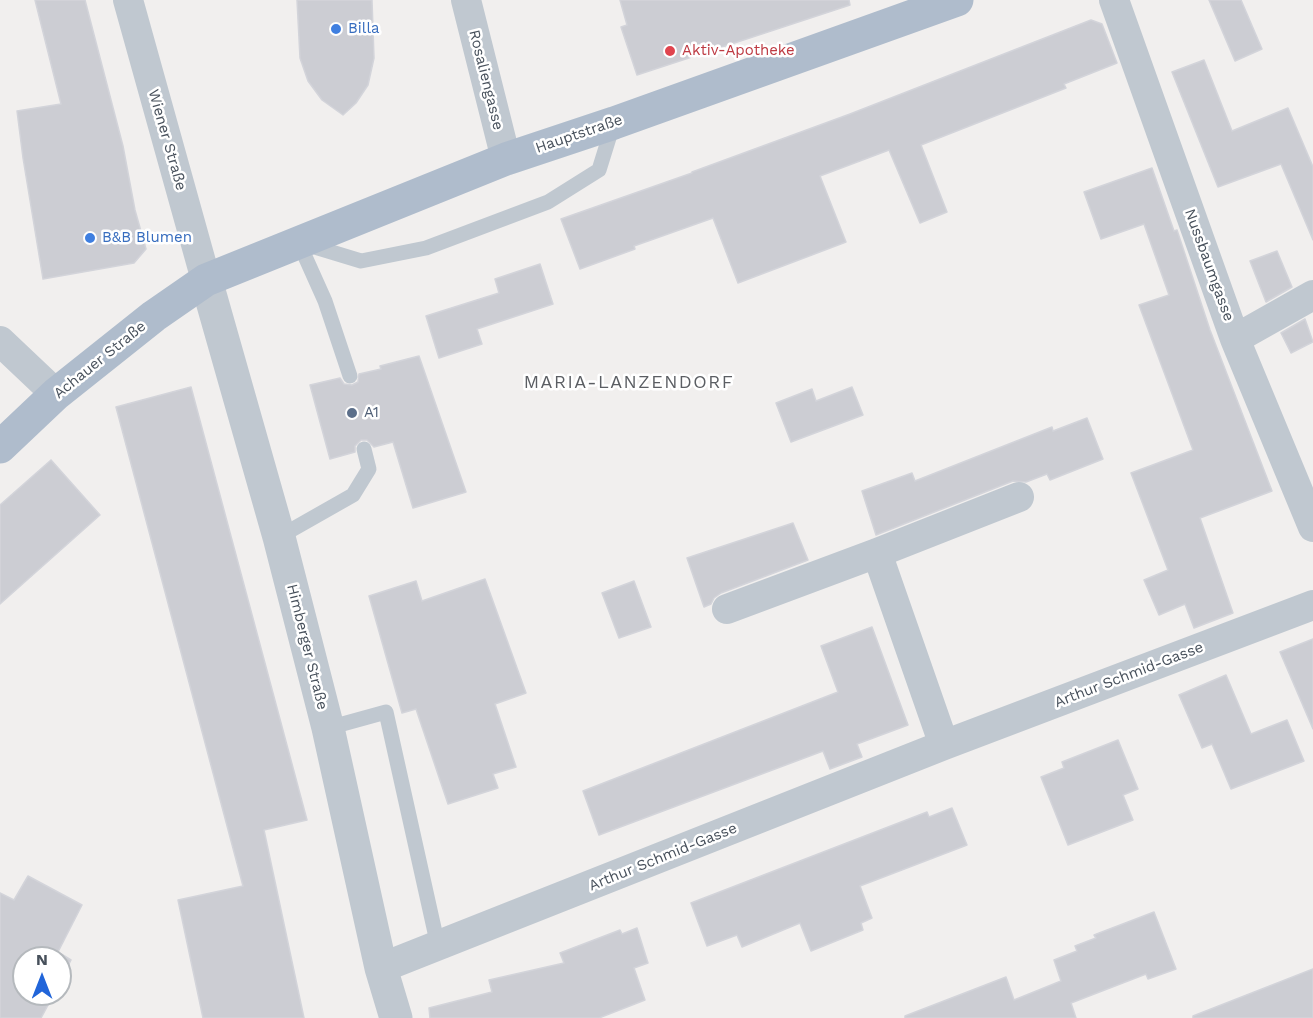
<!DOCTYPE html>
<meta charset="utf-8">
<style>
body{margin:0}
#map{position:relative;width:1313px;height:1018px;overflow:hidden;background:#f1efee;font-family:"Work Sans",sans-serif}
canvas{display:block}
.north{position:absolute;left:12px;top:946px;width:60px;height:60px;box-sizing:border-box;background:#fff;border:2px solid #b5b9bd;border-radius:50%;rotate:0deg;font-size:16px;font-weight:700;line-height:24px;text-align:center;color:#47505b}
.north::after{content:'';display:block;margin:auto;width:21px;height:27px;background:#2165d9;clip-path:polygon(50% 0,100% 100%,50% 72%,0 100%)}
</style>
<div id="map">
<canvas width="1313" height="1018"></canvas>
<div class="north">N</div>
</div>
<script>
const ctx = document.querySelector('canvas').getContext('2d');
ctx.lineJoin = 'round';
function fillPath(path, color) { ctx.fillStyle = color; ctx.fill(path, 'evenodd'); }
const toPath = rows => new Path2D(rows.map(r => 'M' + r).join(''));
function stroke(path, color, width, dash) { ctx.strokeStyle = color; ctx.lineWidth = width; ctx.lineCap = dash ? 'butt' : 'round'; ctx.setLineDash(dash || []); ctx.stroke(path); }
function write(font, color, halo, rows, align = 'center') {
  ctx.font = font + ' "Work Sans",sans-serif'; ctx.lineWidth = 5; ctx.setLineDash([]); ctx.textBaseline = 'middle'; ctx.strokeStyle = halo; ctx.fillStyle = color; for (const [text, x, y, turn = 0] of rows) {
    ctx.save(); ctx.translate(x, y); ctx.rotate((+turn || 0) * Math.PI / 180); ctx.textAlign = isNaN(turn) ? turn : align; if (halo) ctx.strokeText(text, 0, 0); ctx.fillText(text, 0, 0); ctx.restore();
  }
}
const building = toPath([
 [35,0,85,0,123,146,135,210,146,249,134,263,43,279,23,158,17,111,61,104,35,0],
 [297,0,372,0,374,58,368,85,356,103,343,115,322,100,308,81,300,58,297,0],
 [620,0,849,0,850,5,637,75,621,27,627,25,620,0],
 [1209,0,1241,0,1262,49,1235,61,1209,0],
 [1091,20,1102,24,1117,63,1064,84,1066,88,921,145,947,212,920,223,889,150,820,176,846,242,738,283,713,218,634,246,635,249,580,269,561,219,692,173,692,172,850,114,1091,20],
 [1204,60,1232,131,1288,108,1313,167,1313,240,1281,164,1218,187,1172,72,1204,60],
 [1152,168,1174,231,1177,230,1210,330,1272,491,1200,518,1233,613,1194,628,1185,604,1159,615,1144,580,1168,570,1131,473,1193,450,1139,305,1169,295,1144,224,1101,239,1084,192,1152,168],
 [1277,251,1292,287,1266,302,1250,261,1277,251],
 [540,264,553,304,477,329,482,344,439,358,426,316,499,293,495,279,540,264],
 [1305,319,1313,342,1291,353,1281,333,1305,319],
 [419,356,466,492,413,508,393,442,374,447,367,440,361,440,355,446,355,452,330,459,310,385,340,378,344,384,352,385,358,382,359,374,381,369,380,366,419,356],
 [191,387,307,820,264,830,304,1018,203,1018,178,900,243,886,116,407,191,387],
 [852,387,863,415,791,442,776,403,812,389,816,401,852,387],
 [1087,418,1103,459,1050,480,1047,474,1026,482,1013,481,876,535,862,491,912,473,915,481,1052,427,1053,431,1087,418],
 [51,460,100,515,0,604,0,505,51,460],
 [793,523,808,560,721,593,714,598,711,604,704,607,687,558,793,523],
 [485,579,526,693,495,704,516,767,493,774,498,788,448,804,416,709,402,713,369,596,416,581,422,601,485,579],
 [634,581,651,627,619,638,602,593,634,581],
 [872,627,908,725,857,744,862,757,830,769,823,751,599,835,583,791,838,692,821,646,872,627],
 [1313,639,1313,729,1280,652,1313,639],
 [1226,675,1251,734,1287,720,1304,761,1231,789,1212,744,1202,748,1179,695,1226,675],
 [1118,740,1138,789,1123,795,1133,820,1068,845,1041,777,1064,768,1062,762,1118,740],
 [952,808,967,845,860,886,872,918,861,923,863,930,811,951,800,923,742,947,737,935,707,946,691,903,927,812,929,817,952,808],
 [28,876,82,905,58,952,71,960,60,982,60,958,24,958,24,994,54,994,41,1018,0,1018,0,893,14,900,28,876],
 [1154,912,1176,969,1148,979,1146,974,1071,1003,1076,1018,905,1018,905,1016,1006,977,1014,1000,1061,981,1054,960,1077,951,1075,946,1096,938,1094,935,1154,912],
 [637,928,648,963,634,968,645,1000,599,1018,430,1018,429,1008,492,992,489,980,564,963,560,953,620,930,622,934,637,928],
 [1313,969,1313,1018,1193,1018,1193,1016,1313,969]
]);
const service = toPath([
 [299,243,325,301,350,376],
 [305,244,361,261,426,248,548,202,599,170,613,125],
 [279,537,353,495,369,469,364,449],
 [328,728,386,712,438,946]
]);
const minor = toPath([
 [128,0,206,280],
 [466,0,506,159],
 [1114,0,1235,339,1313,527],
 [1235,339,1313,295],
 [0,341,56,394],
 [877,553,944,745],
 [727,609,877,553,1019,497],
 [381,968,944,745,1313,605]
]);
const tertiary = toPath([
 [206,280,279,537,328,728,381,968,396,1018]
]);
const primary = toPath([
 [0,447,56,394,154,316,206,280,506,159,614,123,957,0]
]);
const markers = [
 [336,29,6,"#3f7fe0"],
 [670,51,6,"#e0444e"],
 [90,238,6,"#3f7fe0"],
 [352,413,6,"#5c6f8a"]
];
const shopNames = [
 ["Billa",348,29],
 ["B&B Blumen",102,238]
];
const healthNames = [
 ["Aktiv-Apotheke",682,51]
];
const streetNames = [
 ["Rosaliengasse",486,80,76],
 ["Hauptstraße",579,134,-19],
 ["Wiener Straße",167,140,74],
 ["Nussbaumgasse",1209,265,70],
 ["Achauer Straße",100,360,-39],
 ["Himberger Straße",307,647,76],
 ["Arthur Schmid-Gasse",1129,675,-21],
 ["Arthur Schmid-Gasse",663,857,-22]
];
const serviceNames = [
 ["A1",364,413]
];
const quarterNames = [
 ["MARIA-LANZENDORF",629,383]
];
fillPath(building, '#cccdd3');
stroke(building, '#d3d4da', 1.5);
stroke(service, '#c0c8d0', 15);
stroke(minor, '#c0c8d0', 30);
stroke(tertiary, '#c0c8d0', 33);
stroke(primary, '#afbccc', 33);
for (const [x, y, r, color] of markers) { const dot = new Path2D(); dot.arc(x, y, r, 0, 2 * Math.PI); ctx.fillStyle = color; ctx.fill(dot); stroke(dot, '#fff', 2); }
write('15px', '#366cbe', '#fff', shopNames, 'left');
write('15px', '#be3a42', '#fff', healthNames, 'left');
write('15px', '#47505b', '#fff', streetNames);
write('15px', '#4e5e75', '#fff', serviceNames, 'left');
ctx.letterSpacing = '1.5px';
write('18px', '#5b5e63', '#fff', quarterNames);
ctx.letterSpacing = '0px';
</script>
